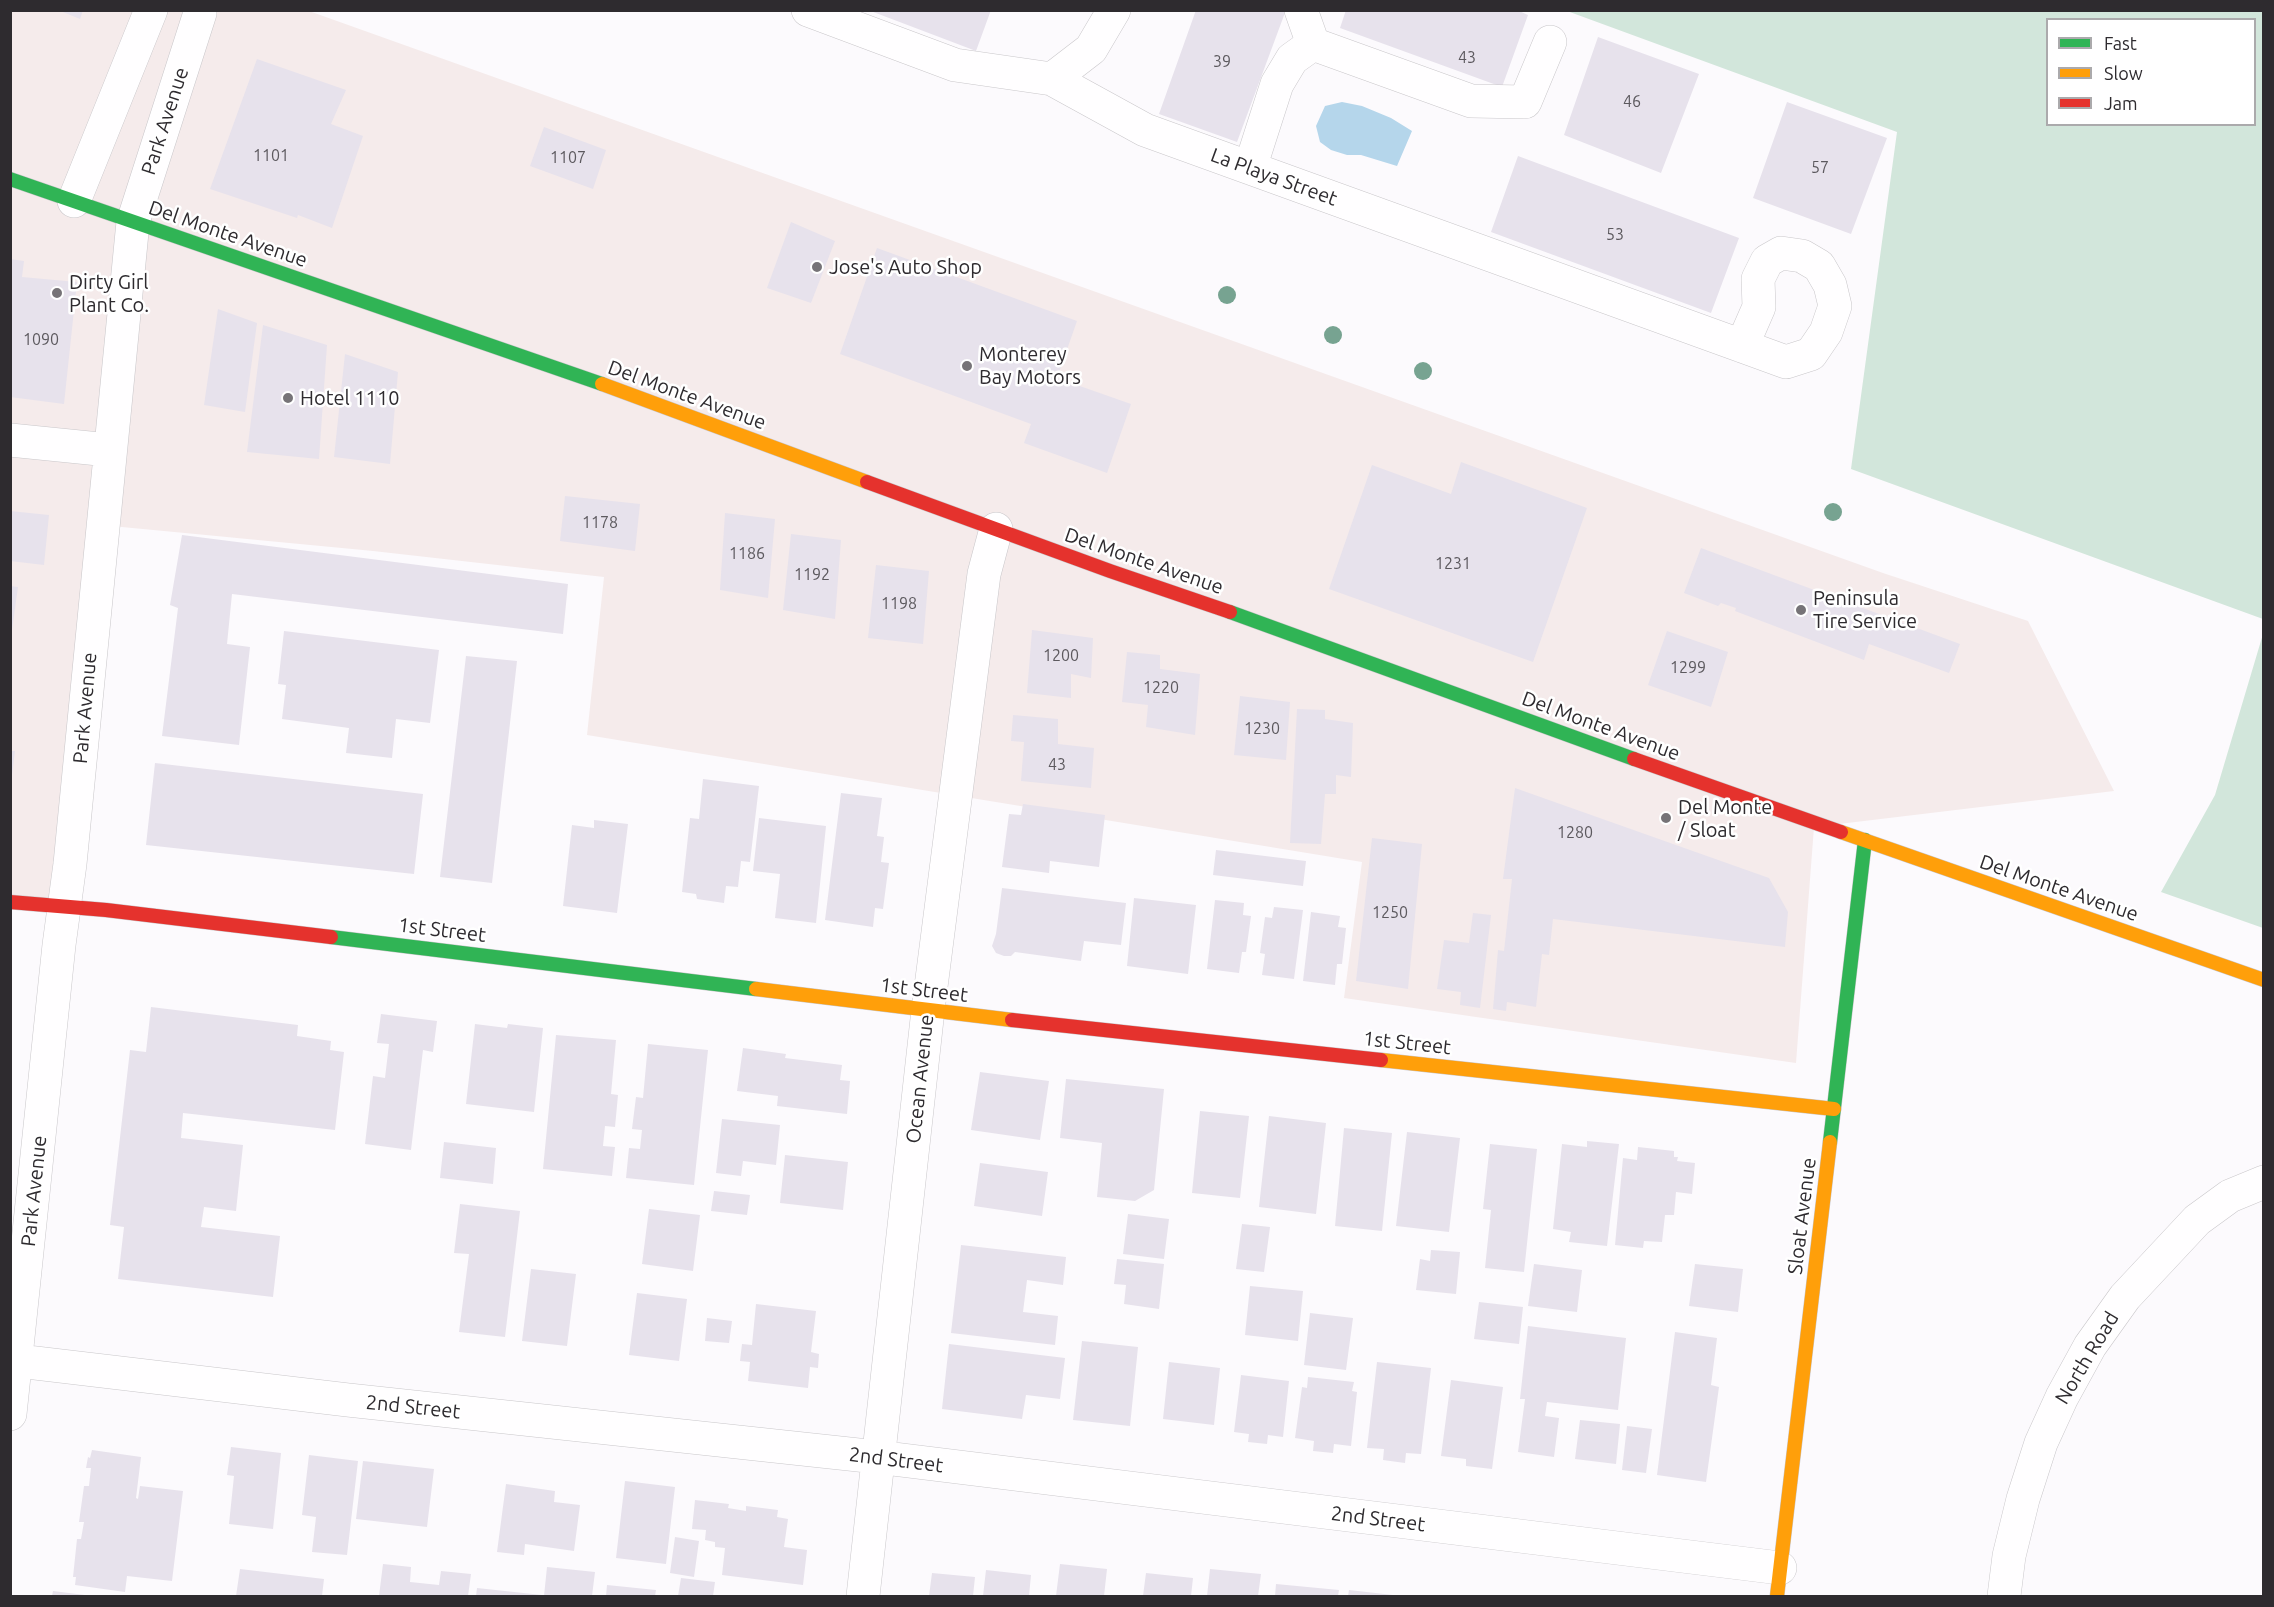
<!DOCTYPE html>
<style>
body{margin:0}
#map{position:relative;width:2274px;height:1607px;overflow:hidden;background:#fcfafd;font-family:Ubuntu,sans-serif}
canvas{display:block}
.frame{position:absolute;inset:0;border:12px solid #2e2b2f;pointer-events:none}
.legend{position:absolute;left:2046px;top:18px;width:210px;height:108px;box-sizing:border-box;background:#fff;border:2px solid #abaaac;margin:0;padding:8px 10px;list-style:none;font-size:18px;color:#2e2b2f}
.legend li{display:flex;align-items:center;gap:12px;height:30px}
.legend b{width:30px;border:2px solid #abaaac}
</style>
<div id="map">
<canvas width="2274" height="1607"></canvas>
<div class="frame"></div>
<ul class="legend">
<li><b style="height:8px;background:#30b455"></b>Fast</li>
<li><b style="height:8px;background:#ff9f0a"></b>Slow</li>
<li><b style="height:8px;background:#e5322d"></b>Jam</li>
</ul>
</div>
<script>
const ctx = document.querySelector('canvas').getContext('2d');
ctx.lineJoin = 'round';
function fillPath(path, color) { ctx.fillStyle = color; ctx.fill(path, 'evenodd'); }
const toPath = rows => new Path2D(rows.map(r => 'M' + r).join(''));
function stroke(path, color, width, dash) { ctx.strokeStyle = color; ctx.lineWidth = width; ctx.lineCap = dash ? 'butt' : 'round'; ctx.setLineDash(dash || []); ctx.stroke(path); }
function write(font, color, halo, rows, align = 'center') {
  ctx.font = font + ' Ubuntu,sans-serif'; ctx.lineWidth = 5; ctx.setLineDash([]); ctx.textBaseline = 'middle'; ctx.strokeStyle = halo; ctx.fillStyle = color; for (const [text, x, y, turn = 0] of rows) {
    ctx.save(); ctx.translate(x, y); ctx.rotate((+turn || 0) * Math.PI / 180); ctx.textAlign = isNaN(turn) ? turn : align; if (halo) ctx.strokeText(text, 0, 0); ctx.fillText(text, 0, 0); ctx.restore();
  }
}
const commercial = toPath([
 [11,11,309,11,1883,573,2028,621,2114,791,1814,827,1796,1063,1344,998,1362,862,587,735,604,577,373,551,101,525,63,908,11,902]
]);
const green = toPath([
 [1567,11,2263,11,2263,619,1851,469,1897,132],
 [2048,20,2254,20,2254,124,2048,124],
 [2263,634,2263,928,2161,892,2215,795]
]);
const water = toPath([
 [1342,102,1362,106,1391,118,1412,131,1397,166,1361,155,1347,155,1331,150,1320,142,1316,126,1325,106]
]);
const building = toPath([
 [58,10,83,10,80,19],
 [868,10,991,10,976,51],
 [1196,10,1286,10,1237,142,1159,114],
 [1346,10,1517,10,1528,15,1502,87,1340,28],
 [1598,37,1699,74,1661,173,1564,135],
 [257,59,346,90,331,124,363,136,332,228,298,215,297,218,210,189],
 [1787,102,1887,138,1851,234,1753,198],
 [544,127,606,150,593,189,530,166],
 [1518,156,1739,238,1711,313,1491,232],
 [791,222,835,241,811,303,767,288],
 [877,248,1077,321,1057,378,1131,404,1107,473,1024,443,1031,424,840,354],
 [10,259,24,261,22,277,77,282,64,404,10,397],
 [218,309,257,323,245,412,204,405],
 [263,325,327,345,319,459,247,452],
 [345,354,398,372,390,464,334,457],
 [1461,462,1587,508,1533,662,1329,589,1372,465,1451,494],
 [565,496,640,504,635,551,560,541],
 [10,511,49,515,44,565,10,561],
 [725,513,775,519,768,598,720,590],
 [791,534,841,540,835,619,783,610],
 [182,535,568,584,563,634,232,594,227,644,250,647,239,745,162,736,178,608,170,605],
 [1701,548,1960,644,1949,673,1869,644,1864,660,1735,611,1736,608,1721,603,1718,606,1684,593],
 [876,565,929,571,923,644,868,638],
 [10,586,18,587,12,630,10,630],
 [1032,630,1093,638,1091,678,1071,674,1071,698,1027,693],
 [284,631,439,650,430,723,396,719,392,758,346,753,349,728,282,719,286,685,278,684],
 [1667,631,1728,652,1711,707,1648,685],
 [1127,652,1160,655,1160,669,1200,674,1195,735,1146,727,1148,705,1122,702],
 [466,656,517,661,492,883,440,877],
 [1240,696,1290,702,1286,760,1234,755],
 [1297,709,1325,710,1325,719,1353,723,1351,777,1336,775,1336,794,1325,794,1321,844,1290,843],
 [1013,715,1058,719,1058,744,1094,748,1091,788,1021,781,1024,742,1011,741],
 [10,751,15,751,12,775,10,775],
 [155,763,423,794,414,874,146,845],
 [703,779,759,786,750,862,741,861,738,887,726,886,724,903,697,899,696,894,682,892,690,818,699,819],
 [1515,788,1769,878,1788,912,1785,947,1553,919,1549,955,1542,954,1536,1007,1507,1002,1506,1011,1493,1009,1498,950,1504,951,1512,879,1503,879],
 [841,793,882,798,877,836,884,837,881,862,889,863,883,909,875,908,873,927,825,920],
 [1023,804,1105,815,1099,867,1050,861,1049,873,1002,867,1009,814,1021,815],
 [759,818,826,826,816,923,775,918,780,874,753,871],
 [594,820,628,824,617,913,563,906,572,825,594,828],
 [1372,838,1422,844,1408,989,1356,981],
 [1216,850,1306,861,1303,886,1213,875],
 [1002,888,1126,903,1121,945,1084,941,1081,961,1015,952,1011,956,1004,956,996,953,992,946,996,934],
 [1134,898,1196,905,1188,974,1127,966],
 [1215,900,1244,903,1243,915,1251,916,1246,952,1242,952,1239,973,1207,969],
 [1274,907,1303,910,1294,979,1262,975,1265,954,1260,953,1265,917,1272,918],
 [1311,912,1340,916,1338,927,1346,928,1342,964,1337,964,1335,985,1303,981],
 [1473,913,1491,915,1480,1008,1460,1005,1461,992,1437,989,1444,940,1469,943],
 [151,1007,298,1025,297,1036,331,1041,330,1050,344,1052,335,1130,183,1113,181,1138,243,1145,236,1211,204,1207,201,1227,280,1236,273,1297,118,1279,124,1227,110,1225,130,1050,146,1052],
 [381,1014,437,1021,433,1052,423,1050,411,1150,365,1144,373,1076,385,1078,389,1044,377,1043],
 [475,1024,507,1028,508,1024,543,1028,534,1112,466,1104],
 [556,1035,616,1040,611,1094,618,1095,615,1127,605,1126,603,1146,615,1147,612,1176,543,1169],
 [648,1044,708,1050,694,1185,626,1178,629,1148,640,1149,642,1130,632,1129,636,1097,643,1098],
 [743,1048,786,1054,785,1058,842,1065,840,1080,850,1081,847,1114,777,1106,778,1096,737,1091],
 [980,1072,1049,1081,1040,1140,971,1130],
 [1066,1079,1164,1089,1154,1190,1135,1201,1097,1197,1102,1143,1060,1138],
 [1200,1111,1249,1116,1240,1198,1192,1193],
 [1269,1116,1326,1123,1316,1214,1259,1207],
 [722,1119,780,1125,776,1165,743,1161,741,1176,716,1173],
 [1344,1128,1392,1133,1382,1231,1335,1226],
 [1407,1132,1460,1138,1449,1232,1396,1226],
 [1587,1141,1619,1144,1607,1246,1569,1242,1571,1232,1553,1229,1562,1144,1587,1147],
 [444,1142,496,1148,493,1184,440,1178],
 [1490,1144,1537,1149,1524,1272,1485,1268,1491,1210,1483,1209],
 [1638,1147,1674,1151,1674,1157,1678,1157,1677,1161,1695,1163,1692,1194,1676,1192,1674,1215,1665,1215,1662,1242,1644,1241,1643,1248,1615,1245,1623,1158,1637,1160],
 [785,1155,848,1162,843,1210,780,1203],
 [980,1163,1048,1172,1042,1216,974,1206],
 [714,1191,750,1195,747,1215,711,1211],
 [460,1204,520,1211,505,1337,459,1332,469,1254,454,1253],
 [649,1209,700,1215,693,1271,642,1264],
 [1128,1214,1169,1219,1164,1259,1123,1254],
 [1242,1224,1270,1227,1264,1272,1236,1269],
 [961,1245,1066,1257,1063,1285,1027,1280,1023,1312,1058,1316,1055,1345,951,1333],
 [1431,1250,1460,1252,1456,1294,1416,1290,1420,1259,1430,1261],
 [1117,1259,1164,1264,1159,1309,1124,1304,1126,1285,1114,1284],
 [1534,1264,1582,1270,1577,1312,1528,1306],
 [1695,1264,1743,1269,1738,1312,1689,1306],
 [531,1269,576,1274,567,1346,522,1341],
 [1250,1286,1303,1291,1298,1341,1245,1335],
 [637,1293,687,1299,679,1361,629,1355],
 [1479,1302,1523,1307,1519,1344,1474,1339],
 [756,1304,816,1311,811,1352,819,1354,818,1368,810,1367,808,1388,748,1381,750,1362,740,1361,742,1344,752,1345],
 [1310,1313,1353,1318,1346,1370,1304,1365],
 [707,1318,732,1321,729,1343,705,1341],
 [1528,1326,1626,1338,1618,1410,1547,1402,1545,1416,1559,1418,1554,1457,1518,1452,1525,1399,1520,1399],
 [1675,1332,1717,1338,1711,1385,1719,1387,1706,1482,1657,1475],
 [1082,1341,1138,1347,1130,1426,1073,1420],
 [949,1344,1065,1358,1060,1399,1026,1395,1022,1419,942,1409],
 [1169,1362,1220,1368,1214,1425,1163,1419],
 [1377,1362,1431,1368,1421,1454,1406,1453,1405,1463,1383,1460,1384,1449,1367,1448],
 [1241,1375,1289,1381,1283,1437,1268,1435,1267,1444,1248,1442,1249,1434,1234,1432],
 [1308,1377,1354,1382,1352,1391,1357,1392,1351,1446,1334,1444,1333,1453,1313,1451,1314,1441,1295,1438,1302,1387,1307,1388],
 [1451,1380,1503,1387,1492,1469,1466,1466,1466,1459,1441,1456],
 [1580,1420,1620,1424,1616,1464,1575,1459],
 [1627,1426,1652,1429,1646,1473,1622,1470],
 [231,1447,281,1453,273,1529,229,1524,234,1476,227,1475],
 [92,1450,141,1457,136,1498,138,1499,140,1486,183,1491,172,1581,127,1576,125,1592,75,1585,76,1577,73,1577,77,1539,81,1539,84,1522,79,1522,84,1486,89,1486,91,1468,86,1468,88,1457,90,1458],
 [309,1455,358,1461,347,1555,312,1552,316,1517,302,1515],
 [363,1461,434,1469,427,1527,356,1519],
 [625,1481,675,1487,666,1564,616,1558],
 [506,1484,555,1491,554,1502,580,1505,574,1551,525,1544,524,1555,497,1552],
 [695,1500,729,1504,728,1508,746,1511,746,1506,778,1510,777,1517,788,1519,784,1547,807,1550,803,1585,722,1575,725,1548,715,1547,715,1542,705,1540,706,1530,692,1529],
 [675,1537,699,1541,694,1577,670,1573],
 [383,1564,411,1567,410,1582,439,1585,441,1571,471,1574,468,1596,379,1596],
 [1060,1564,1107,1569,1104,1596,1056,1596],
 [547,1567,595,1572,592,1596,544,1596],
 [240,1569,324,1579,322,1596,236,1596],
 [1210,1569,1261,1574,1258,1596,1207,1596],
 [986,1570,1031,1575,1029,1596,983,1596],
 [932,1573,975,1577,973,1596,929,1596],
 [1146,1573,1193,1578,1191,1596,1143,1596],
 [681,1578,715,1582,713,1596,678,1596],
 [1276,1584,1339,1590,1338,1596,1275,1596],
 [607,1585,656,1590,655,1596,606,1596],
 [477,1588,542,1595,542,1596,476,1596],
 [1349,1590,1393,1595,1393,1596,1348,1596],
 [53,1591,85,1595,85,1596,52,1596]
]);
const street = toPath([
 [808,10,955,65,1052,79,1145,130,1250,168,1742,346,1786,362,1811,354,1826,332,1835,306,1830,285,1819,266,1802,256,1781,253,1767,261,1758,279,1759,307,1742,346],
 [1301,10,1313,44,1471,101,1525,102,1550,42],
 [1052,79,1091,49,1114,10],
 [1250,168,1277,84,1292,59,1313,44],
 [74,201,151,10],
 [10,440,109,450],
 [10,1360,348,1400,877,1457,1780,1568],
 [10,1414,59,945,70,864,133,222,200,13,199,10],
 [863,1596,928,1010,984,574,996,529],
 [2004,1596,2009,1556,2023,1499,2041,1443,2062,1397,2090,1346,2125,1297,2197,1220,2230,1196,2264,1182]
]);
const fast = toPath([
 [10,179,602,384],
 [1230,612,1634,759],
 [331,937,756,989],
 [1830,1142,1865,840]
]);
const slow = toPath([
 [602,384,867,482],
 [1841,832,2264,980],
 [756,989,1012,1020],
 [1381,1060,1834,1109],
 [1777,1596,1830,1142]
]);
const jam = toPath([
 [867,482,1110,571,1230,612],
 [1634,759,1841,832],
 [10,902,106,910,331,937],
 [1012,1020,1381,1060]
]);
const trees = [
 [1227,295],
 [1333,335],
 [1423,371],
 [1833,512]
];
const markers = [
 [817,267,6,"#767377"],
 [57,293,6,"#767377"],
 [967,366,6,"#767377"],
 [288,398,6,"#767377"],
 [1801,610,6,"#767377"],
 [1666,818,6,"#767377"]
];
const numberNames = [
 ["43",1467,58],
 ["39",1222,62],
 ["46",1632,102],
 ["1101",271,156],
 ["1107",568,158],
 ["57",1820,168],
 ["53",1615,235],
 ["1090",41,340],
 ["1178",600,523],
 ["1186",747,554],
 ["1231",1453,564],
 ["1192",812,575],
 ["1198",899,604],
 ["1200",1061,656],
 ["1299",1688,668],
 ["1220",1161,688],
 ["1230",1262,729],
 ["43",1057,765],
 ["1280",1575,833],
 ["1250",1390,913]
];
const streetNames = [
 ["Park Avenue",165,121,-72],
 ["La Playa Street",1274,177,20],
 ["Del Monte Avenue",228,234,19],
 ["Del Monte Avenue",687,395,20],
 ["Del Monte Avenue",1144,561,19],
 ["Park Avenue",85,708,-85],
 ["Del Monte Avenue",1601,726,20],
 ["Del Monte Avenue",2059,888,19],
 ["1st Street",442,930,7],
 ["1st Street",924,990,7],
 ["1st Street",1407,1043,6],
 ["Ocean Avenue",920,1079,-84],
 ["Park Avenue",34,1191,-84],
 ["Sloat Avenue",1802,1216,-83],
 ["North Road",2087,1358,-59],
 ["2nd Street",413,1407,6],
 ["2nd Street",896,1460,7],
 ["2nd Street",1378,1519,7]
];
const poiNames = [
 ["Jose's Auto Shop",829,267],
 ["Dirty Girl",69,282],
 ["Plant Co.",69,305],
 ["Monterey",979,354],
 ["Bay Motors",979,377],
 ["Hotel 1110",300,398],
 ["Peninsula",1813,598],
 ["Tire Service",1813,621],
 ["Del Monte",1678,807],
 ["/ Sloat",1678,830]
];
fillPath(commercial, '#f5ebeb');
fillPath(green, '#d2e6db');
fillPath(water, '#b5d6eb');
fillPath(building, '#e7e2ec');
stroke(street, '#c9c7ca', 34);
stroke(fast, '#c9c7ca', 15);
stroke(slow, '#c9c7ca', 15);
stroke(jam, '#c9c7ca', 15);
stroke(street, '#fffeff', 33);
stroke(fast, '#30b455', 14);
stroke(slow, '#ff9f0a', 14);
stroke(jam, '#e5322d', 14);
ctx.fillStyle = '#77a391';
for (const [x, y] of trees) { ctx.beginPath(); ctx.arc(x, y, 9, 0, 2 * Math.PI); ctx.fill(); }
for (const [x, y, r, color] of markers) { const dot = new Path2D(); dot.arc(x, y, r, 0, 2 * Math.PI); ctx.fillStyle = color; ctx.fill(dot); stroke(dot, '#fff', 2); }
write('16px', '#5c595e', null, numberNames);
write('20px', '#2e2b2f', '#fff', streetNames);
write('20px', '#2e2b2f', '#fff', poiNames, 'left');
</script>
